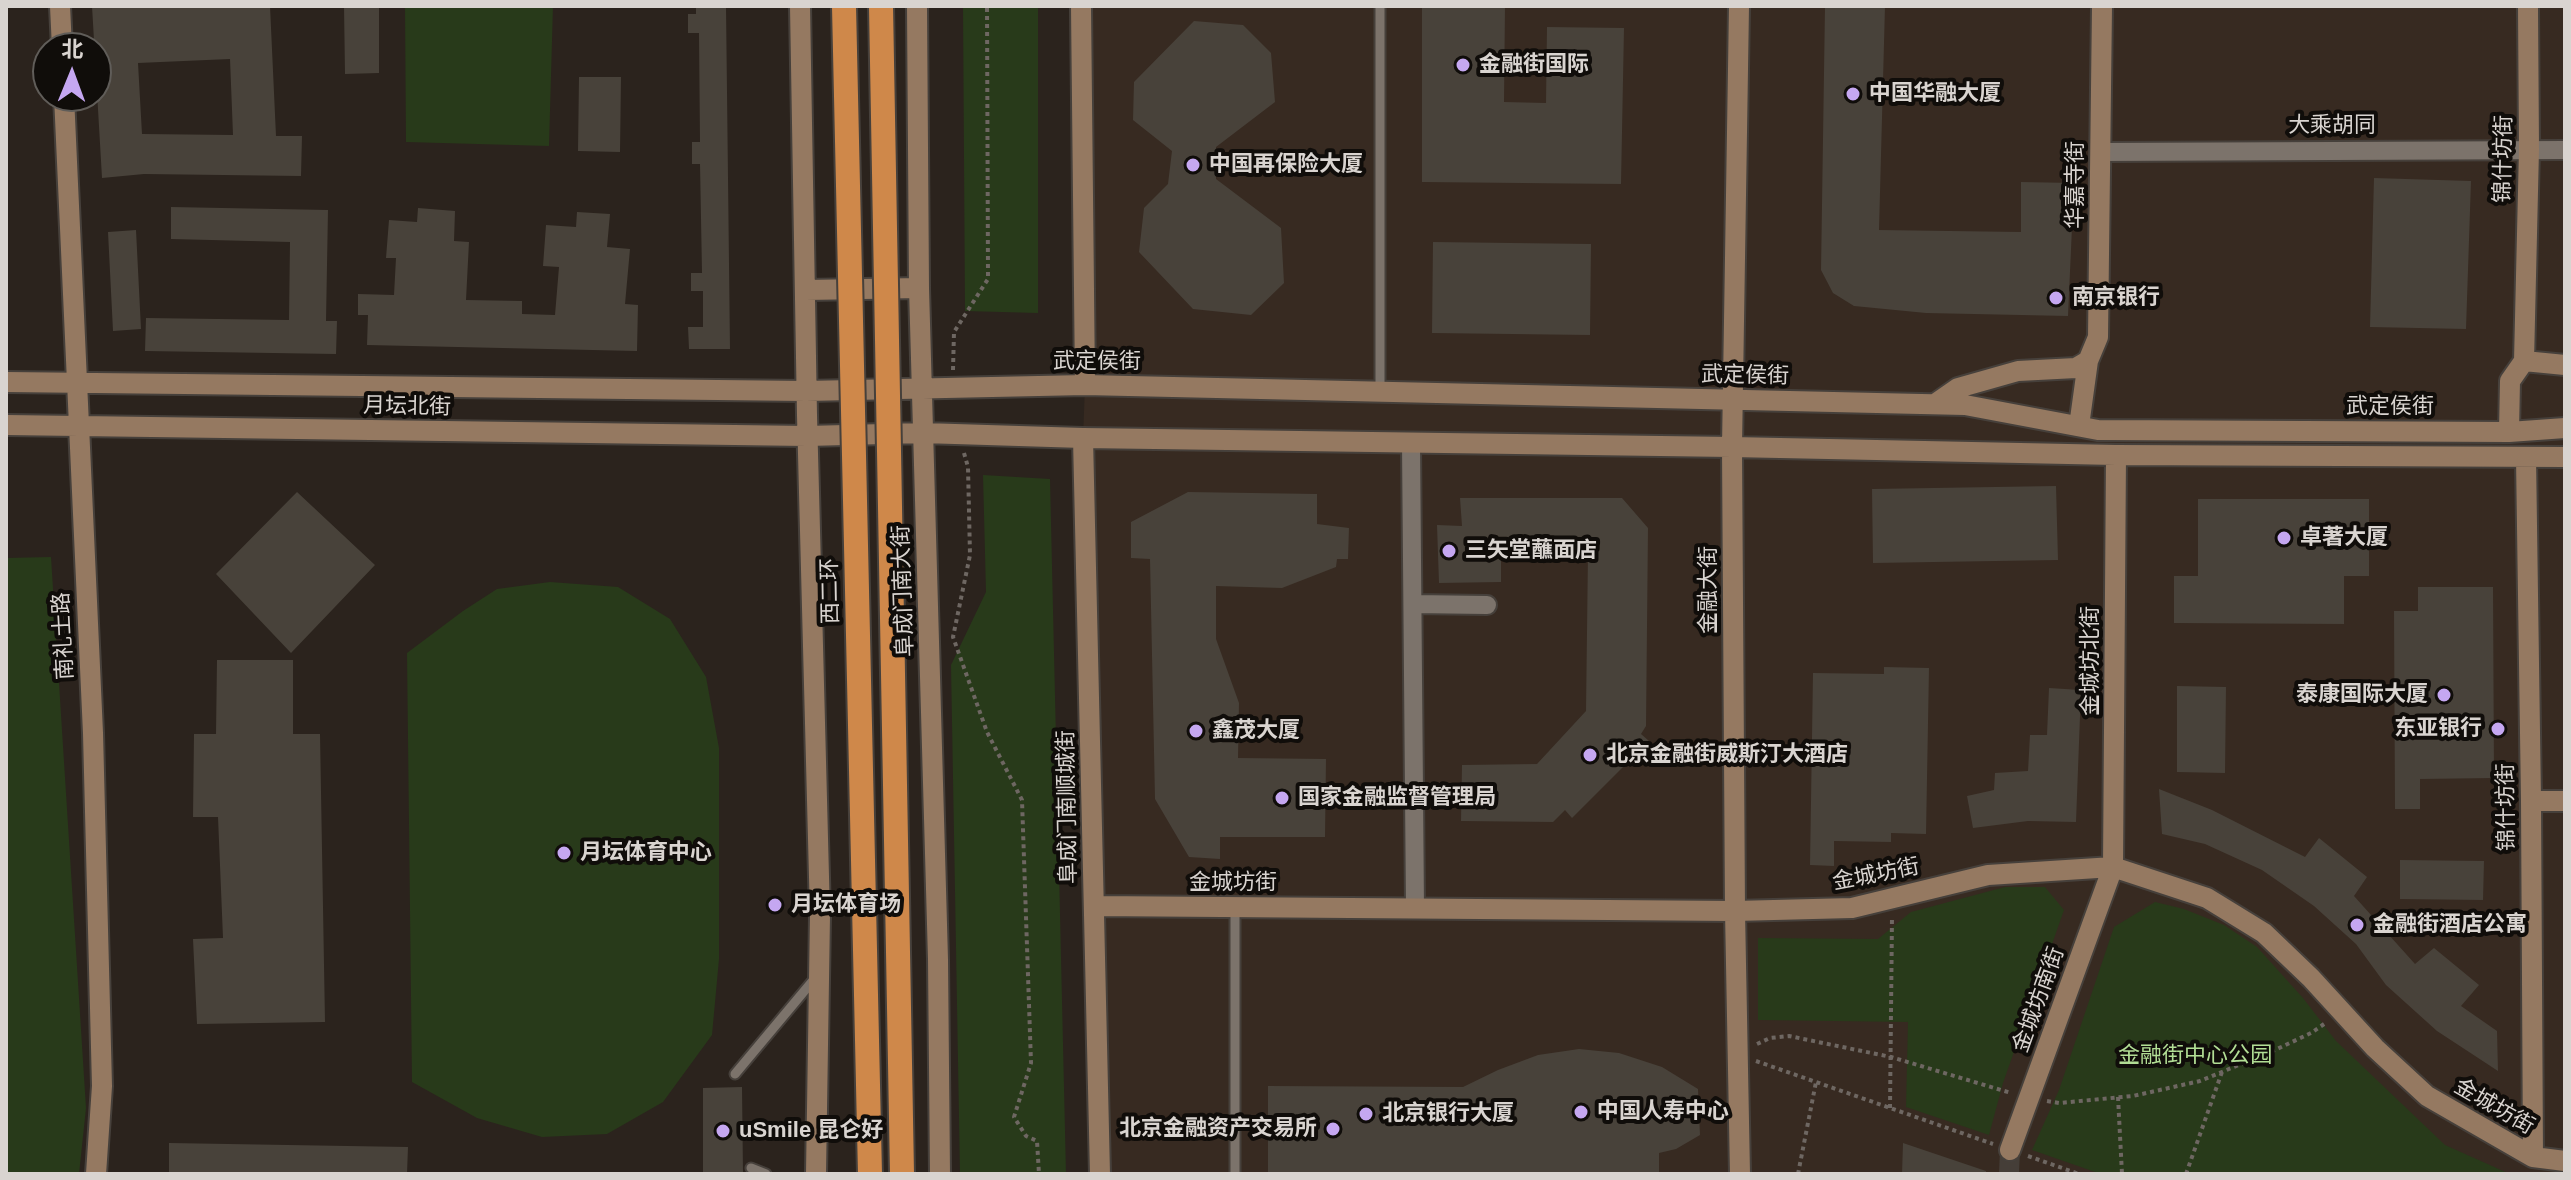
<!DOCTYPE html>
<meta charset="utf-8">
<style>
body{margin:0}
#map{position:relative;width:2571px;height:1180px;overflow:hidden;background:#2b231d;font-family:Helvetica,"Noto Sans SC",sans-serif}
canvas{display:block}
.frame{position:absolute;inset:0;border:8px solid #d9d4d0;pointer-events:none}
.north{position:absolute;left:32px;top:32px;width:80px;height:80px;box-sizing:border-box;background:#100d0a;border:2px solid #605d59;border-radius:50%;rotate:1deg;font-size:22px;font-weight:700;line-height:32px;text-align:center;color:#d9d4d0}
.north::after{content:'';display:block;margin:auto;width:28px;height:36px;background:#c5a7f1;clip-path:polygon(50% 0,100% 100%,50% 72%,0 100%)}
</style>
<div id="map">
<canvas width="2571" height="1180"></canvas>
<div class="frame"></div>
<div class="north">北</div>
</div>
<script>
const ctx = document.querySelector('canvas').getContext('2d');
ctx.lineJoin = 'round';
function fillPath(path, color) { ctx.fillStyle = color; ctx.fill(path, 'evenodd'); }
const toPath = rows => new Path2D(rows.map(r => 'M' + r).join(''));
function stroke(path, color, width, dash) { ctx.strokeStyle = color; ctx.lineWidth = width; ctx.lineCap = dash ? 'butt' : 'round'; ctx.setLineDash(dash || []); ctx.stroke(path); }
function write(font, color, halo, rows, align = 'center') {
  ctx.font = font + ' Helvetica,"Noto Sans SC",sans-serif'; ctx.lineWidth = 8; ctx.setLineDash([]); ctx.textBaseline = 'middle'; ctx.strokeStyle = halo; ctx.fillStyle = color; for (const [text, x, y, turn = 0] of rows) {
    ctx.save(); ctx.translate(x, y); ctx.rotate((+turn || 0) * Math.PI / 180); ctx.textAlign = isNaN(turn) ? turn : align; if (halo) ctx.strokeText(text, 0, 0); ctx.fillText(text, 0, 0); ctx.restore();
  }
}
const built = toPath([
 [1081,6,2565,6,2565,1174,1098,1174,1083,438,1085,385]
]);
const green = toPath([
 [405,6,553,6,549,146,406,142],
 [963,6,1038,6,1038,313,965,311],
 [983,475,1050,479,1066,1174,960,1174,951,665,986,592],
 [51,557,86,1108,79,1174,6,1174,6,558],
 [550,582,618,587,670,619,706,677,719,748,719,959,712,1035,663,1102,607,1134,542,1137,477,1118,412,1082,407,653,463,611,497,589],
 [2005,887,2045,887,2064,910,2003,1083,1989,1135,1906,1107,1908,1022,1758,1020,1758,938,1878,939,1911,912],
 [2155,902,2184,909,2224,925,2257,947,2303,998,2336,1041,2445,1145,2510,1174,2101,1174,2032,1150,2059,1090,2114,927]
]);
const building = toPath([
 [92,6,270,6,276,136,302,136,301,176,144,174,102,178],
 [230,59,233,135,142,134,138,63],
 [344,6,379,6,379,73,345,74],
 [696,6,726,6,730,349,689,349,688,327,703,327,703,291,691,291,691,273,702,273,700,164,692,164,692,142,700,142,699,33,688,33,688,14,696,14],
 [1422,6,1505,6,1504,102,1546,103,1547,27,1624,28,1621,184,1422,182],
 [1825,6,1885,6,1879,230,2021,232,2021,182,2074,183,2068,316,1926,313,1854,306,1833,293,1821,270],
 [1194,21,1243,25,1271,53,1275,102,1216,147,1216,179,1281,228,1284,283,1251,315,1193,309,1139,252,1144,208,1168,184,1172,151,1133,120,1134,82],
 [579,77,621,77,620,152,578,151],
 [2374,178,2471,181,2466,329,2370,327],
 [171,207,328,210,326,321,337,321,336,354,145,351,146,318,289,320,290,242,171,239],
 [418,208,455,211,454,241,469,242,466,300,522,301,522,314,555,315,559,267,543,266,546,225,576,227,577,212,610,214,607,247,630,249,625,304,638,305,637,351,367,345,368,315,358,315,358,294,394,295,396,258,386,258,389,220,417,222],
 [136,230,141,329,113,331,108,232],
 [1433,242,1591,244,1590,335,1432,333],
 [2056,486,2058,560,1873,563,1872,489],
 [297,492,375,565,291,653,216,574],
 [1188,492,1317,494,1317,524,1349,528,1348,559,1337,559,1336,567,1282,588,1216,586,1216,639,1239,703,1238,758,1326,759,1325,837,1220,837,1220,859,1189,857,1155,799,1150,559,1131,558,1131,522],
 [1460,498,1622,498,1648,528,1646,726,1641,734,1649,741,1572,818,1565,810,1553,822,1461,821,1462,765,1537,764,1586,711,1588,552,1501,550,1501,582,1439,583,1437,525,1462,526],
 [2198,499,2369,499,2369,576,2344,576,2344,624,2174,623,2174,576,2198,576],
 [2418,587,2493,587,2494,778,2420,779,2420,809,2395,809,2394,611,2418,611],
 [217,660,293,660,293,734,320,734,325,1022,197,1024,193,939,223,938,218,817,193,817,194,734,216,734],
 [1884,667,1929,668,1926,834,1891,833,1891,842,1834,841,1834,866,1810,865,1813,673,1884,674],
 [2177,686,2226,687,2225,773,2177,772],
 [2049,688,2081,690,2076,822,2028,821,1973,828,1967,796,1994,790,1995,773,2028,771,2030,735,2047,735],
 [2159,789,2212,810,2305,857,2319,838,2367,877,2354,896,2415,964,2434,948,2479,985,2461,1006,2497,1031,2498,1071,2437,1031,2386,985,2356,944,2314,906,2262,870,2205,844,2162,834],
 [2400,860,2484,861,2483,900,2400,899],
 [1579,1049,1619,1053,1662,1067,1698,1089,1700,1135,1676,1149,1659,1153,1659,1174,1268,1174,1268,1086,1463,1087,1498,1070,1538,1055],
 [742,1087,743,1174,703,1174,703,1088],
 [169,1143,408,1147,407,1174,169,1174],
 [1903,1143,1986,1171,1986,1174,1902,1174]
]);
const secondaryTunnel = toPath([
 [2009,1174,2010,1150]
]);
const path = toPath([
 [953,370,954,332,988,279,987,6],
 [964,453,968,467,970,555,953,637,987,732,1022,800,1031,1063,1014,1117,1026,1136,1037,1141,1039,1174],
 [1757,1044,1770,1038,1789,1036,1891,1057,2011,1093],
 [1756,1061,1993,1144],
 [2118,1097,2122,1174],
 [2047,1101,2059,1103,2133,1096,2200,1081,2275,1050,2311,1033,2327,1022],
 [1890,1108,1892,917],
 [2028,1156,2079,1174],
 [1798,1174,1816,1082],
 [2186,1174,2222,1072]
]);
const lane = toPath([
 [1380,6,1380,391],
 [1235,907,1235,1174],
 [735,1074,816,977],
 [751,1168,766,1174]
]);
const street = toPath([
 [2100,152,2565,150],
 [1411,443,1415,908],
 [1413,604,1487,605]
]);
const secondary = toPath([
 [60,6,62,48],
 [800,6,807,415,820,915,816,1174],
 [917,6,919,288,938,959,940,1174],
 [1081,6,1085,385],
 [1739,6,1732,447,1735,911,1740,1174],
 [64,96,93,733,102,1086,96,1174],
 [806,290,919,288],
 [2524,361,2565,365],
 [6,382,806,391,1085,385,1965,405,2098,430,2509,432,2565,428],
 [1935,404,1958,388,2018,371,2076,368,2088,361],
 [6,425,807,436,923,433,1083,438,1732,447,2116,455,2565,457],
 [2079,426,2088,361,2098,337,2102,6],
 [2509,432,2510,381,2524,361,2529,149,2528,6],
 [1083,438,1100,1174],
 [2526,457,2531,801,2533,1157],
 [2531,801,2565,801],
 [1094,906,1735,911,1852,908,1988,875,2113,867,2207,898,2264,933,2311,978,2375,1048,2427,1096,2533,1157,2565,1161],
 [2010,1150,2113,867,2116,455]
]);
const highwayBridge = toPath([
 [844,6,870,1174],
 [881,6,902,1174]
]);
const markers = [
 [1463,65,8,"#c5a7f1"],
 [1853,94,8,"#c5a7f1"],
 [1193,165,8,"#c5a7f1"],
 [2056,298,8,"#c5a7f1"],
 [2284,538,8,"#c5a7f1"],
 [1449,551,8,"#c5a7f1"],
 [2444,695,8,"#c5a7f1"],
 [2498,729,8,"#c5a7f1"],
 [1196,731,8,"#c5a7f1"],
 [1590,755,8,"#c5a7f1"],
 [1282,798,8,"#c5a7f1"],
 [564,853,8,"#c5a7f1"],
 [775,905,8,"#c5a7f1"],
 [2357,925,8,"#c5a7f1"],
 [1581,1112,8,"#c5a7f1"],
 [1366,1114,8,"#c5a7f1"],
 [1333,1129,8,"#c5a7f1"],
 [723,1131,8,"#c5a7f1"]
];
const poiNames = [
 ["金融街国际",1479,65],
 ["中国华融大厦",1869,94],
 ["中国再保险大厦",1209,165],
 ["南京银行",2072,298],
 ["卓著大厦",2300,538],
 ["三矢堂蘸面店",1465,551],
 ["泰康国际大厦",2428,695,"right"],
 ["东亚银行",2482,729,"right"],
 ["鑫茂大厦",1212,731],
 ["北京金融街威斯汀大酒店",1606,755],
 ["国家金融监督管理局",1298,798],
 ["月坛体育中心",580,853],
 ["月坛体育场",791,905],
 ["金融街酒店公寓",2373,925],
 ["中国人寿中心",1597,1112],
 ["北京银行大厦",1382,1114],
 ["北京金融资产交易所",1317,1129,"right"],
 ["uSmile 昆仑好",739,1131]
];
const streetNames = [
 ["大乘胡同",2332,126],
 ["锦什坊街",2504,159,-89],
 ["华嘉寺街",2076,185,-90],
 ["武定侯街",1097,362],
 ["武定侯街",1745,376,1],
 ["月坛北街",407,407,1],
 ["武定侯街",2390,407],
 ["金融大街",1709,590,-90],
 ["西二环",831,591,-91],
 ["阜成门南大街",904,591,-92],
 ["南礼士路",64,636,-93],
 ["金城坊北街",2091,661,-90],
 ["阜成门南顺城街",1068,807,-91],
 ["锦什坊街",2507,807,-91],
 ["金城坊街",1876,875,-11],
 ["金城坊街",1233,883],
 ["金城坊南街",2039,1000,-70],
 ["金城坊街",2494,1107,30]
];
const parkNames = [
 ["金融街中心公园",2195,1056]
];
fillPath(built, '#372a21');
fillPath(green, '#283a1a');
fillPath(building, '#48423a');
stroke(secondaryTunnel, '#453e38', 20, [20, 10]);
stroke(lane, '#46403b', 13);
stroke(street, '#46403b', 22);
stroke(secondary, '#46403b', 24);
stroke(path, '#6e6762', 4, [4, 4]);
stroke(lane, '#7c736b', 9);
stroke(street, '#7c736b', 18);
stroke(secondary, '#957961', 20);
stroke(highwayBridge, '#46403b', 28, []);
stroke(highwayBridge, '#cf884a', 24);
for (const [x, y, r, color] of markers) { const dot = new Path2D(); dot.arc(x, y, r, 0, 2 * Math.PI); ctx.fillStyle = color; ctx.fill(dot); stroke(dot, '#100d0a', 3); }
write('bold 22px', '#d9d4d0', '#100d0a', poiNames, 'left');
write('22px', '#d9d4d0', '#100d0a', streetNames);
write('22px', '#b2de95', '#100d0a', parkNames);
</script>
